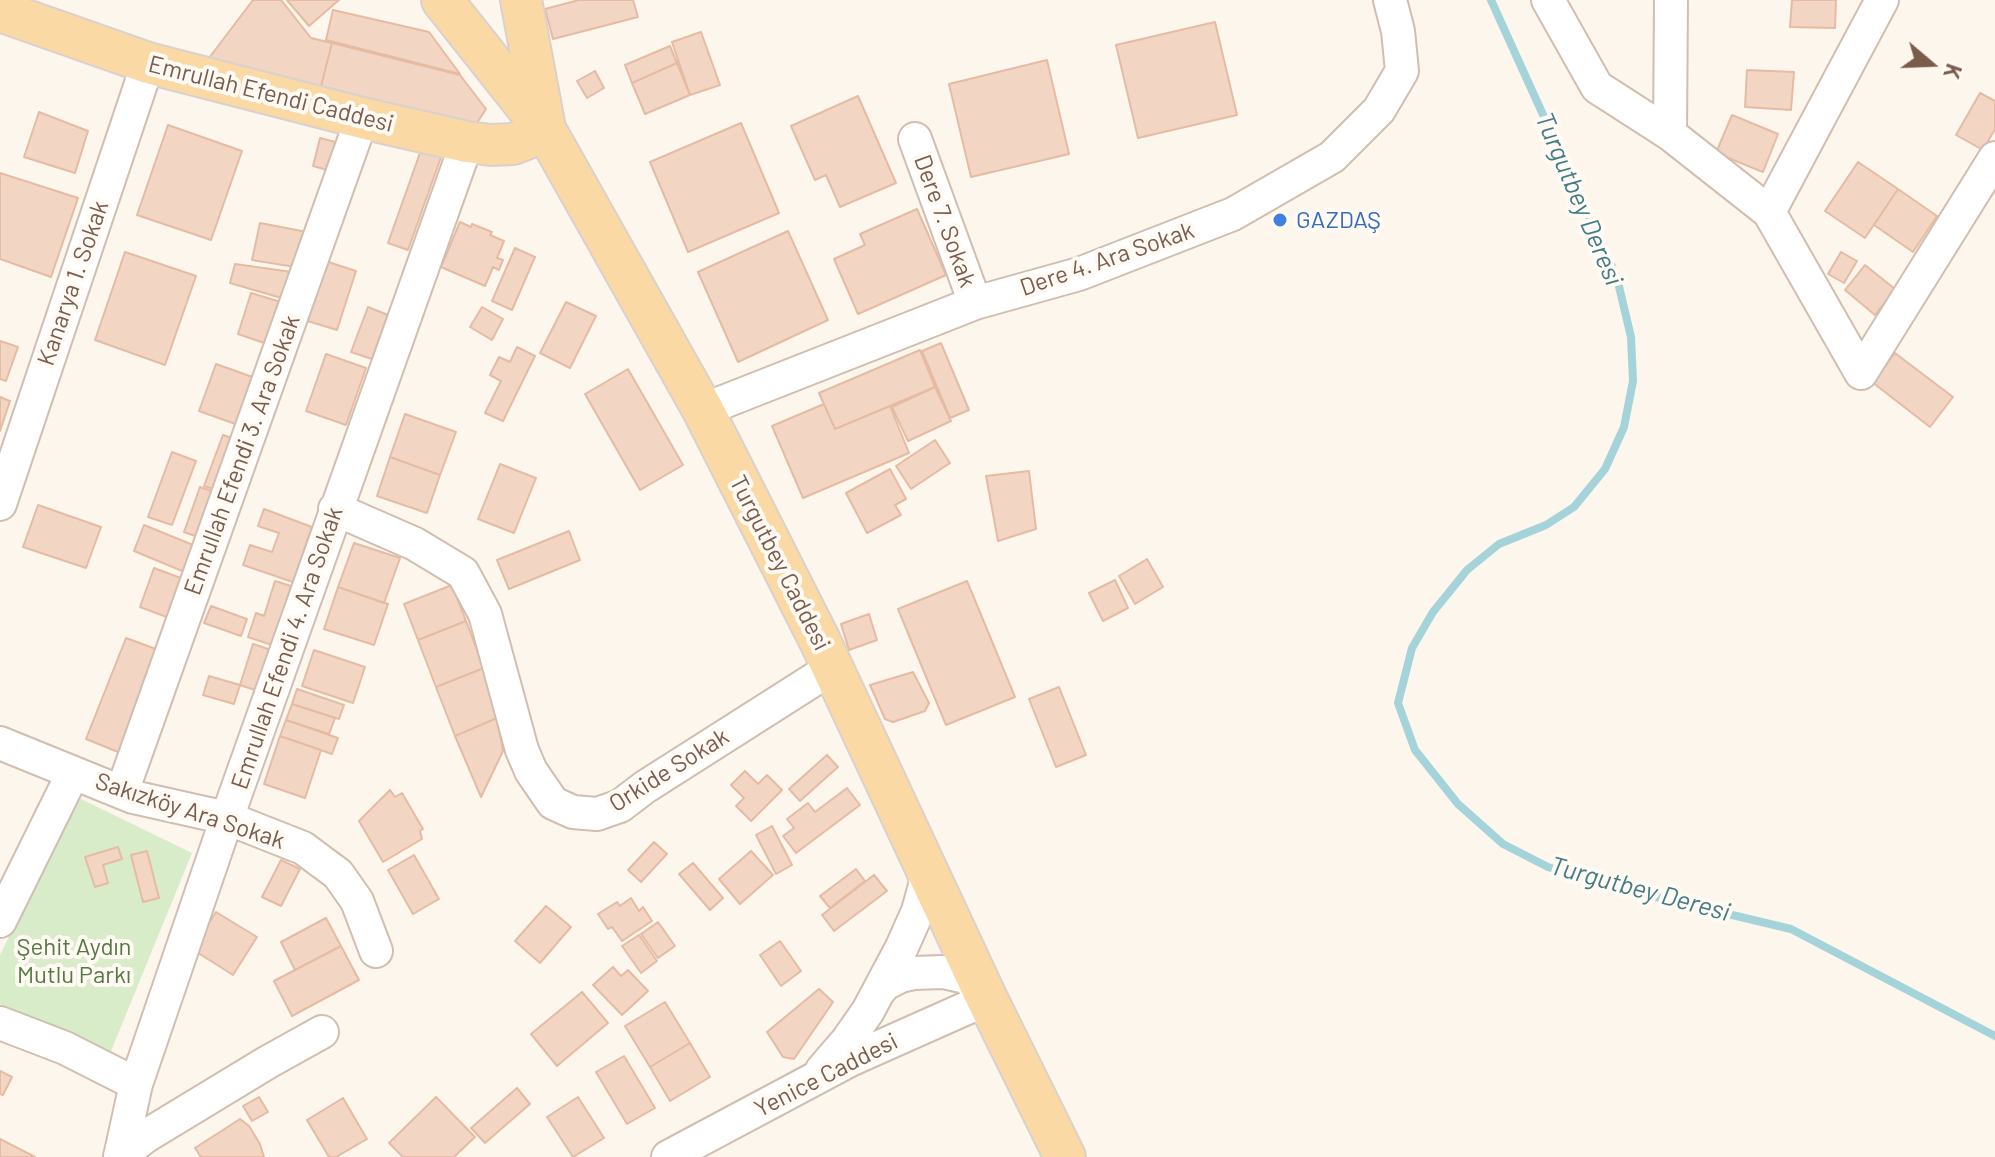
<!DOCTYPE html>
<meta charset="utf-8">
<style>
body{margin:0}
#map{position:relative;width:1995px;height:1157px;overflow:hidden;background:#fdf6ec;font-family:Barlow,sans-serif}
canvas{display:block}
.north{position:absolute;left:1891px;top:24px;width:80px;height:80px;-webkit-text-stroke:6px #fffaf3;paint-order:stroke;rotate:109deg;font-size:22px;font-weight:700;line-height:32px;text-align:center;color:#7a5c4d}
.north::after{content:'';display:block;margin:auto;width:28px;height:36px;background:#7a5c4d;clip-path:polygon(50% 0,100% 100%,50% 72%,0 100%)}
</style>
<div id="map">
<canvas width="1995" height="1157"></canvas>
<div class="north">K</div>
</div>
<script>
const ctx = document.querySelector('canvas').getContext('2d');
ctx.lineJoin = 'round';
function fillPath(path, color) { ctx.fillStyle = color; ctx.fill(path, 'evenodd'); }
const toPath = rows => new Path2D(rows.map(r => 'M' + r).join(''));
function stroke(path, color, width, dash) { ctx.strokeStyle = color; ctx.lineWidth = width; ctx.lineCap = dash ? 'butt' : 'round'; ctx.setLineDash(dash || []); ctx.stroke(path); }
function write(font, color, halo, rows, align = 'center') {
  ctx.font = font + ' Barlow,sans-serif'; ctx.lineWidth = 8; ctx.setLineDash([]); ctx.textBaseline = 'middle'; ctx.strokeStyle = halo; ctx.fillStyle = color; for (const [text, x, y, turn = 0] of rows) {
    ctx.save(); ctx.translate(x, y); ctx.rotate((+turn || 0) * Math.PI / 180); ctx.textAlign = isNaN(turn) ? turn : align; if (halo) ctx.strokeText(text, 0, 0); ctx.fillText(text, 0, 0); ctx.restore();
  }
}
const green = toPath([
 [77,797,192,853,109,1056,0,1004,0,955]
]);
const stream = toPath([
 [1491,0,1617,278,1631,337,1633,381,1624,427,1605,469,1574,507,1546,525,1499,544,1467,570,1433,612,1412,648,1398,703,1415,750,1458,804,1503,844,1548,867,1598,883,1791,929,1995,1036]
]);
const building = toPath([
 [253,0,281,0,311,38,332,43,321,86,209,58,253,0],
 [287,0,339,0,309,26,287,0],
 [579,0,633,0,638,17,553,39,545,9,579,0],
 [1792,0,1836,0,1835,28,1790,27,1792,0],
 [333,10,429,32,460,74,326,40,333,10],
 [1215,22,1237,115,1138,138,1116,45,1215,22],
 [701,32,720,85,690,95,672,42,701,32],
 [332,43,460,75,486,109,475,126,321,86,332,43],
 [670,46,677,63,632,83,625,65,670,46],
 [1047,60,1069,154,971,177,949,84,1047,60],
 [677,63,690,95,645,114,632,83,677,63],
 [1747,70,1794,72,1791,110,1745,107,1747,70],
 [595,71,604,88,587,98,577,81,595,71],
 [1980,93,1995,101,1995,129,1983,150,1956,135,1980,93],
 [858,96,896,183,840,207,826,175,815,180,791,126,858,96],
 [39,112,88,131,75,173,24,157,39,112],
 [1732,115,1778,134,1763,172,1716,153,1732,115],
 [741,123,779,213,688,252,650,162,741,123],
 [168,125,242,151,211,240,137,215,168,125],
 [320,138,339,143,331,171,313,166,320,138],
 [421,150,441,157,408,250,388,243,421,150],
 [1858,162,1898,189,1865,238,1825,211,1858,162],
 [0,173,78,198,51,277,0,259,0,173],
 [1898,189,1937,216,1913,252,1874,225,1898,189],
 [917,209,946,275,858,314,834,259,865,245,860,234,917,209],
 [460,222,471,227,472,224,492,232,490,235,504,241,497,258,503,260,499,270,493,267,485,286,441,267,460,222],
 [260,223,307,232,295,267,252,260,260,223],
 [788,231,828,320,738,362,698,272,788,231],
 [515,248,535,257,512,310,492,301,515,248],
 [125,252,196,276,165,365,95,340,125,252],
 [1841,252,1857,261,1844,283,1828,274,1841,252],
 [319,259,356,271,337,330,301,319,319,259],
 [235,264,292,272,285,299,230,283,235,264],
 [1865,265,1895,289,1875,315,1845,290,1865,265],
 [251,293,284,303,270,345,238,334,251,293],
 [566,302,596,316,570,368,540,353,566,302],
 [368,307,388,315,372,359,351,352,368,307],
 [482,307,503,319,492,340,470,327,482,307],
 [0,341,18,347,6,381,0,379,0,341],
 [941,343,969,410,950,418,922,351,941,343],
 [517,347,535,356,503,421,485,413,501,381,490,375,499,357,510,362,517,347],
 [920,350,935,387,835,429,819,393,920,350],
 [1895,353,1953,397,1930,427,1872,382,1895,353],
 [326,354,366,368,346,425,306,411,326,354],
 [216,364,258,379,241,426,199,411,216,364],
 [628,369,683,465,640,490,585,394,628,369],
 [935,387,951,421,908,441,892,407,935,387],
 [0,397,10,401,0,431,0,397],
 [824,404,835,429,890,406,909,453,803,498,772,426,824,404],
 [405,414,456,432,440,475,390,457,405,414],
 [223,435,238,440,220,491,204,486,223,435],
 [935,440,950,463,911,489,896,466,935,440],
 [172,452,196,461,172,525,148,517,172,452],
 [390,457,440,475,427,513,377,496,390,457],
 [500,464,536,478,514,533,478,519,500,464],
 [890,469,906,499,895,505,901,515,867,533,846,493,890,469],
 [1029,471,1036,529,998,541,986,476,1029,471],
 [200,487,217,493,201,538,184,532,200,487],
 [38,505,101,527,86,568,23,547,38,505],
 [264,509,312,527,293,582,243,565,250,545,272,552,279,533,258,526,264,509],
 [144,525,198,547,187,573,134,551,144,525],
 [569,531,580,560,509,589,497,560,569,531],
 [354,543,400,558,384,603,338,587,354,543],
 [1147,559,1163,587,1135,604,1119,576,1147,559],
 [154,568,186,580,172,619,140,607,154,568],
 [1115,580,1128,608,1103,621,1089,593,1115,580],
 [275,581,291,586,272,645,248,637,256,613,264,616,275,581],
 [967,581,1015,697,946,725,898,609,967,581],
 [452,585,466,621,418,640,404,604,452,585],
 [338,587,388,604,374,645,324,629,338,587],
 [211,606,247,619,241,636,204,623,211,606],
 [869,614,877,640,849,650,841,624,869,614],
 [466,621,484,668,436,687,418,640,466,621],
 [126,638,164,652,123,754,86,739,126,638],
 [253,644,271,650,258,691,240,685,253,644],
 [314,650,365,667,353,703,302,686,314,650],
 [484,668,497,718,455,736,436,687,484,668],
 [913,672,929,703,925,711,893,722,885,719,870,685,913,672],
 [209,676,240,685,234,704,203,695,209,676],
 [1059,687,1086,755,1056,767,1029,699,1059,687],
 [297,689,344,705,339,719,292,704,297,689],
 [292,704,335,718,329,734,286,720,292,704],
 [497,718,503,751,481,797,455,736,497,718],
 [286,720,338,738,332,754,280,736,286,720],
 [280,736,321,750,305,798,264,784,280,736],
 [827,755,838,767,800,801,789,789,827,755],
 [745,771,758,784,767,775,782,790,751,821,736,806,744,798,731,785,745,771],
 [847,788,860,805,796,853,783,836,794,828,787,819,808,803,815,812,847,788],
 [390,790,395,797,402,793,423,829,420,831,422,839,383,862,359,821,390,790],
 [772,826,792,865,776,874,756,835,772,826],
 [654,842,667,854,641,882,628,870,654,842],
 [118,847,122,859,103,865,108,883,95,887,85,857,118,847],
 [147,851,159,898,143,902,131,855,147,851],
 [751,851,773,875,740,904,719,879,751,851],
 [414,855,439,899,413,914,388,870,414,855],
 [281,860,300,869,281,906,262,897,281,860],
 [693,863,723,898,710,910,679,874,693,863],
 [856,869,865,881,830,908,820,896,856,869],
 [874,875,887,891,834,931,822,915,874,875],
 [631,898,639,911,643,907,652,921,622,941,612,927,608,929,598,914,617,902,620,906,631,898],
 [546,906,571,927,540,963,515,941,546,906],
 [216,912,257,937,233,975,192,949,216,912],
 [326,918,341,946,295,970,281,942,326,918],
 [658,922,675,946,658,958,641,934,658,922],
 [639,935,657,961,641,973,622,946,639,935],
 [780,941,801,971,781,986,760,955,780,941],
 [341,946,359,980,292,1016,274,981,341,946],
 [613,967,621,976,628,970,648,991,622,1015,593,985,613,967],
 [819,989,833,1002,794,1059,783,1057,767,1032,819,989],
 [582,992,608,1023,557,1066,531,1034,582,992],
 [665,1002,690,1043,650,1067,625,1026,665,1002],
 [690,1043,710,1077,670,1101,650,1067,690,1043],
 [624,1056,655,1108,627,1124,596,1072,624,1056],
 [0,1071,12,1077,3,1095,0,1094,0,1071],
 [517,1088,530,1104,485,1143,471,1128,517,1088],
 [259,1097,268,1112,252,1121,243,1106,259,1097],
 [436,1097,475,1137,454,1157,403,1157,389,1143,436,1097],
 [578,1097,604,1138,573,1157,547,1117,578,1097],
 [343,1098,367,1139,336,1157,329,1157,307,1120,343,1098],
 [240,1119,249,1126,260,1144,264,1157,201,1157,195,1148,240,1119],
 [0,1139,35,1157,0,1157,0,1139]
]);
const minor = toPath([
 [1548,0,1597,87,1670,134,1769,212,1861,373,1995,158],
 [1670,134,1671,0],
 [915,139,975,303],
 [1769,212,1882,0],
 [703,410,975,303,1079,274,1233,214,1332,157,1379,110,1402,71,1398,31,1390,0],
 [0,504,148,63],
 [335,509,415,544,463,573,485,614,522,750,531,771,553,803,573,812,597,814,620,806,645,787,832,668],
 [0,743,133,797,227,818,303,848,338,874,357,901,376,951],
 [122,792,362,118],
 [0,921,73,773],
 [0,1023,65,1048,136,1084],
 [822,1070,847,1041,868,1011,901,949,918,911,926,882,921,861],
 [120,1156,146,1136,268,1062,322,1032],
 [120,1157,136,1084,227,818,467,142],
 [668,1157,850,1060,987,999,975,984,965,977,943,972,914,973,901,976,885,984,879,991]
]);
const major = toPath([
 [442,0,546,131,703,410,820,641,987,999,1065,1157],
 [521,0,544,123],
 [0,11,148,63,362,118,467,142,491,145,513,144,546,131]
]);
const markers = [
 [1280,220,8,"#3f7fe0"]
];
const streetNames = [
 ["Emrullah Efendi Caddesi",271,94,14],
 ["Dere 7. Sokak",945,221,70],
 ["Dere 4. Ara Sokak",1107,259,-19],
 ["Kanarya 1. Sokak",73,283,-71],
 ["Emrullah Efendi 3. Ara Sokak",242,455,-70],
 ["Turgutbey Caddesi",780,563,63],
 ["Emrullah Efendi 4. Ara Sokak",287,648,-71],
 ["Orkide Sokak",669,770,-32],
 ["Sakızköy Ara Sokak",190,811,18],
 ["Yenice Caddesi",826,1075,-27]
];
const shopNames = [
 ["GAZDAŞ",1296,220]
];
const parkNames = [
 ["Şehit Aydın",74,947],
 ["Mutlu Parkı",74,975]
];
const waterNames = [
 ["Turgutbey Deresi",1579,199,67],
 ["Turgutbey Deresi",1640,889,15]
];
fillPath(green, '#d8ecc9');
stroke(stream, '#a5d3da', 8);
fillPath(building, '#f3d5c3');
stroke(building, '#e6bba3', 2);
stroke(minor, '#d1beb0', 36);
stroke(major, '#dad1cd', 44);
stroke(minor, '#fff', 32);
stroke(major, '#fbd9a5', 40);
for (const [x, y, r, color] of markers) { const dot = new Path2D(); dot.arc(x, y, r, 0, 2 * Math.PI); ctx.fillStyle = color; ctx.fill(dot); stroke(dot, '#fffaf3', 3); }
write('24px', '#7a5c4d', '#fffaf3', streetNames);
write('24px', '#366cbe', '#fffaf3', shopNames, 'left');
write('24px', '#537a41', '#fffaf3', parkNames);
write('italic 26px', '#437c86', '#fffaf3', waterNames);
</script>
